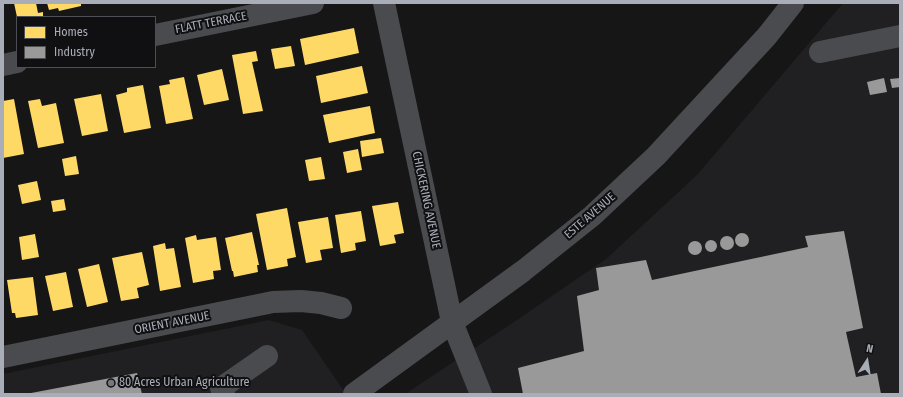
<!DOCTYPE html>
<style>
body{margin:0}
#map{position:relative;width:903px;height:397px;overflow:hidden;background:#161616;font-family:"Fira Sans Condensed",sans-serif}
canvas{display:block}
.frame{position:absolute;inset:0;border:4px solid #a8adb7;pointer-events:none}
.legend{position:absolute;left:16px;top:16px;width:140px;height:52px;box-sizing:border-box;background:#101012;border:1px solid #4d4f54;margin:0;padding:5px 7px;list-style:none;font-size:12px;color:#a8adb7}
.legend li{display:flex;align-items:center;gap:8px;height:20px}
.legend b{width:20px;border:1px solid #4d4f54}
.north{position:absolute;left:847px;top:341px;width:40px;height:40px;-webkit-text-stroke:3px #101012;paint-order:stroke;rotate:12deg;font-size:11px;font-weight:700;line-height:16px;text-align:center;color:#a8adb7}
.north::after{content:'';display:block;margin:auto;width:14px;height:18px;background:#a8adb7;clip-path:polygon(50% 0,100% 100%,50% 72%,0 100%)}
</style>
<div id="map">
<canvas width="903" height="397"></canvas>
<div class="frame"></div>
<ul class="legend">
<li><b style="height:11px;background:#ffd966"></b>Homes</li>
<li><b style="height:11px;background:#999"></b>Industry</li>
</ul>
<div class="north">N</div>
</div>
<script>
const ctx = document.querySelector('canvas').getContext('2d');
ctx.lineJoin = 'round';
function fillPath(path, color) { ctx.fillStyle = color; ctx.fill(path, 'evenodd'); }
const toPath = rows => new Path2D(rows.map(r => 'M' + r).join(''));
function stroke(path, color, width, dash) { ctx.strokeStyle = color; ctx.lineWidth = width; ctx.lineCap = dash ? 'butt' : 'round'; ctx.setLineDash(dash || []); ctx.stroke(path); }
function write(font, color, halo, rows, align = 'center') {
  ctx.font = font + ' "Fira Sans Condensed",sans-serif'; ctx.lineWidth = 4; ctx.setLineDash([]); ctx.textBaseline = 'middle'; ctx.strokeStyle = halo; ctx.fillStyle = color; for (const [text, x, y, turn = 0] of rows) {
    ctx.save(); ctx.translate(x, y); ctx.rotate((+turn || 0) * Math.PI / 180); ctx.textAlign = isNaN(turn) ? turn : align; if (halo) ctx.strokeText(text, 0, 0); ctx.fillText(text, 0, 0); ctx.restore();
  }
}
const built = toPath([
 [843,3,900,3,900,394,405,394,514,322,606,259,697,175],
 [269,320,302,330,346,394,3,394,3,374]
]);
const homes = toPath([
 [14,3,36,3,38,13,43,12,43,17,17,17],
 [47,3,81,3,81,6,59,11,58,8,49,10],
 [354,28,359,53,305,65,300,39],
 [291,46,295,66,275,69,271,49],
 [256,51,258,61,252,62,263,111,243,114,232,55],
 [362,66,368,93,321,103,316,76],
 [222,69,229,100,204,105,197,75],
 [184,77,193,119,166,124,159,86,170,84,169,80],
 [143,85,151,128,124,133,116,95,127,92,127,88],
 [101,94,108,131,82,136,74,99],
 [14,99,24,154,3,158,3,101],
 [40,99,42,106,56,103,64,143,38,148,28,101],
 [370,106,375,133,329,143,323,115],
 [381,138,384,153,362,157,360,141],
 [358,149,362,170,347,173,343,152],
 [76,156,79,174,65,176,62,159],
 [321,157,325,179,309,181,305,160],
 [37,181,41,200,22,204,18,185],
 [64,199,66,210,53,212,51,201],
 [398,202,404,233,394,235,396,243,380,246,372,206],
 [287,208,296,257,287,259,288,266,267,270,256,214],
 [361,211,366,241,355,243,356,250,341,253,335,215],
 [328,217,333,248,320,250,322,260,306,263,298,222],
 [252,232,259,265,257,265,258,272,234,277,233,271,232,271,225,238],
 [35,234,39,257,22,260,19,237],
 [196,235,197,240,216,237,221,270,213,271,214,279,193,283,185,238],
 [165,243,166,249,174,248,181,287,160,291,153,246],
 [142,252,149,285,137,288,139,298,121,301,112,258],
 [99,264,108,302,87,307,78,269],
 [66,272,73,307,53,311,45,276],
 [33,277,38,315,16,318,15,313,12,313,7,280]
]);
const industry = toPath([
 [884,78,887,92,870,95,867,82],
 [900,78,900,87,892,88,890,79],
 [844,231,863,328,846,332,856,377,877,373,881,394,523,394,518,368,584,351,577,296,599,290,596,268,646,260,652,280,808,247,805,236],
 '735 240a7 7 0 1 1 14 0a7 7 0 1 1-14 0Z',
 '720 243a7 7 0 1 1 14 0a7 7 0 1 1-14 0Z',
 '705 246a6 6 0 1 1 12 0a6 6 0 1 1-12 0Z',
 '688 248a7 7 0 1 1 14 0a7 7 0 1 1-14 0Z',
 [137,373,142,394,31,394,31,393]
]);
const minor = toPath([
 [384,3,452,322,481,394],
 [155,35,313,3],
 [820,52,900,36],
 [3,65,17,62],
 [3,357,273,302,301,301,321,303,341,308],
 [224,394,221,388,267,356],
 [354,394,523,271,592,216,656,156,767,36,793,3]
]);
const markers = [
 [111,383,4,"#75787f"]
];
const streetNames = [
 ["FLATT TERRACE",211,23,-11],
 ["CHICKERING AVENUE",426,200,78],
 ["ESTE AVENUE",590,216,-41],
 ["ORIENT AVENUE",172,323,-11]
];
const poiNames = [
 ["80 Acres Urban Agriculture",119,383]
];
fillPath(built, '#202022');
fillPath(homes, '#ffd966');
fillPath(industry, '#999');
stroke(minor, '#4a4b4f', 22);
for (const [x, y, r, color] of markers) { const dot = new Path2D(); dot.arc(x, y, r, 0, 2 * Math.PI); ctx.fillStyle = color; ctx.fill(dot); stroke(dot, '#101012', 1.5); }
write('12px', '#a8adb7', '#101012', streetNames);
write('12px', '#a8adb7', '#101012', poiNames, 'left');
</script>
